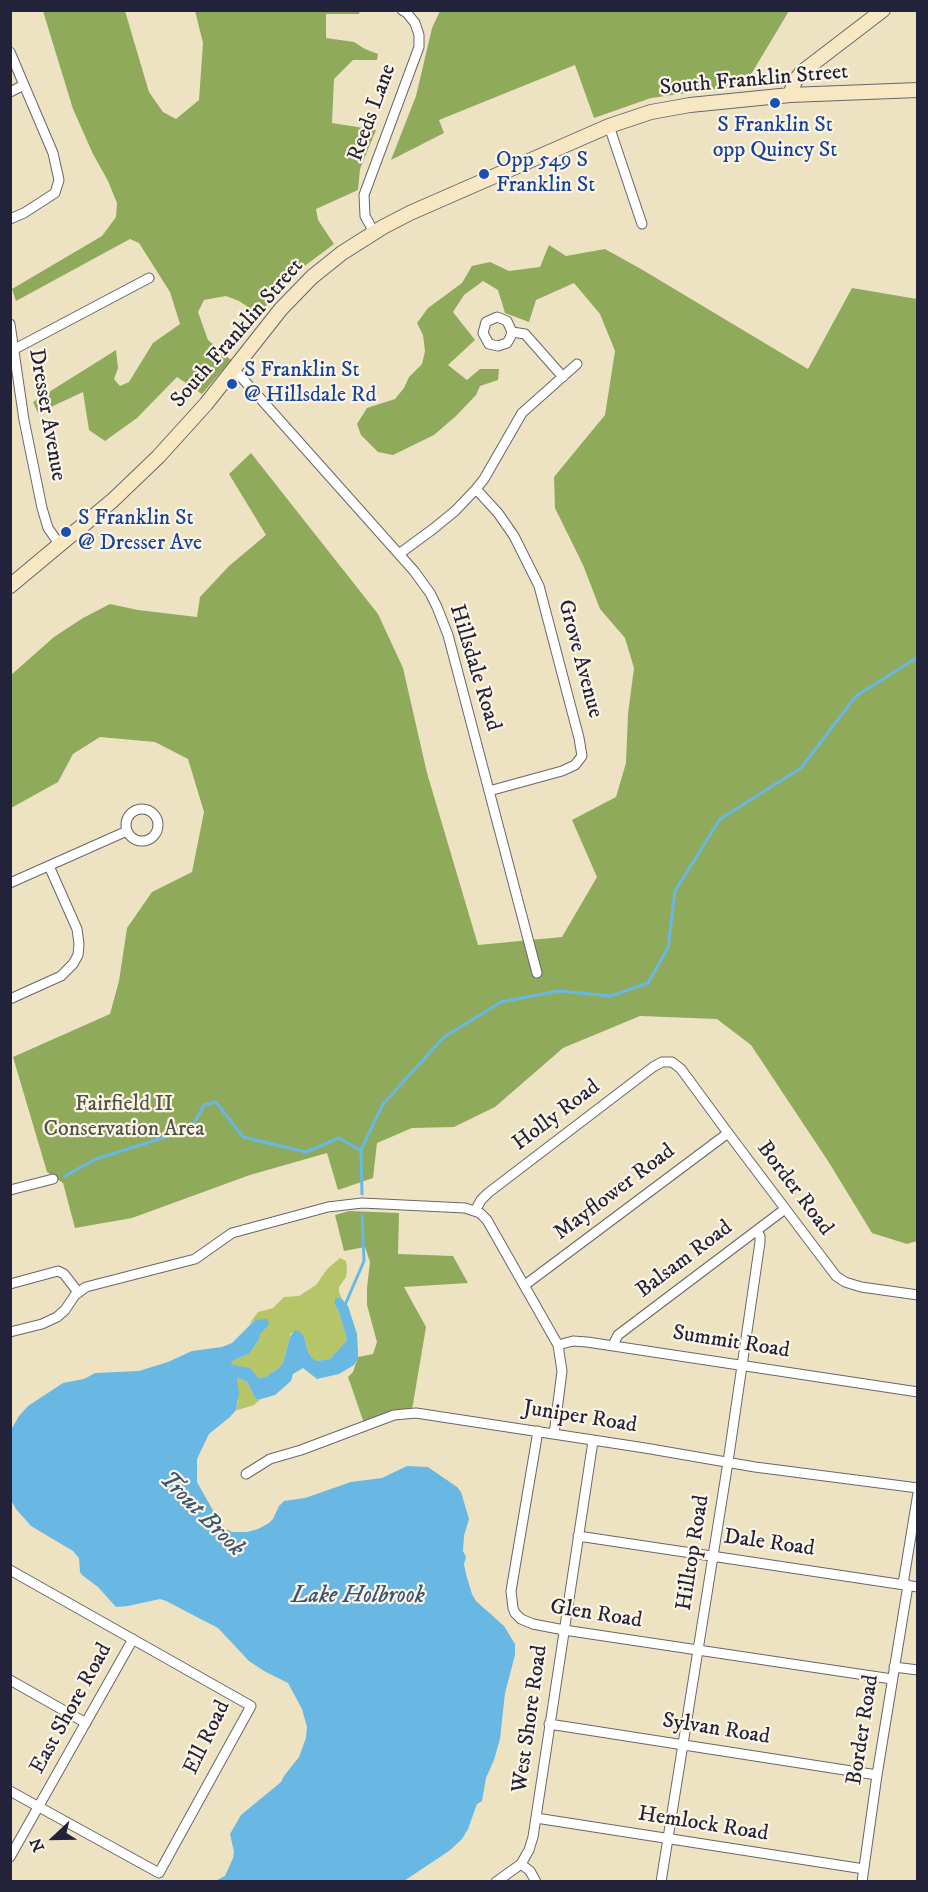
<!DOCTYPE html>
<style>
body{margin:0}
#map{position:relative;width:928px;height:1892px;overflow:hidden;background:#ede3c3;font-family:"IM FELL DW Pica",serif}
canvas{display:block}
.frame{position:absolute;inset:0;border:12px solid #22223b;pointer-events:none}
.north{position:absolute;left:24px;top:1808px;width:60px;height:60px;-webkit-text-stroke:4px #fcf5e5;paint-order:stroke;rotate:248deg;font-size:16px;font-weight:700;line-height:24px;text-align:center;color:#22223b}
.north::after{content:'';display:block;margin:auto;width:21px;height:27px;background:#22223b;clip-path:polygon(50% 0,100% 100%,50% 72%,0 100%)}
</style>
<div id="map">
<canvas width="928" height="1892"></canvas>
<div class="frame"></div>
<div class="north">N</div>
</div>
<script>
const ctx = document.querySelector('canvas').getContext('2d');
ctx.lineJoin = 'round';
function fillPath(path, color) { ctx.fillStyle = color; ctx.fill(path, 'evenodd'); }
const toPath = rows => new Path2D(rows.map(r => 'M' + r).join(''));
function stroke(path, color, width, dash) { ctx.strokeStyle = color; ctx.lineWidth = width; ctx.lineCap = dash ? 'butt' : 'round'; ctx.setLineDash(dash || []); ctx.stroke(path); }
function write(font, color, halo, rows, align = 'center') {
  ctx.font = font + ' "IM FELL DW Pica",serif'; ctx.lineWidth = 4.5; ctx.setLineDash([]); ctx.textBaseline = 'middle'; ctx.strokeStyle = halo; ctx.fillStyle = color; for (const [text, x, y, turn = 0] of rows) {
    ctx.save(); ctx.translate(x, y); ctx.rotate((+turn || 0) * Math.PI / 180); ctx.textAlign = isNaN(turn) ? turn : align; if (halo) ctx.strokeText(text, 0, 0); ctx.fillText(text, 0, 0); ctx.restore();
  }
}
const green = toPath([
 [340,1258,346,1261,347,1269,346,1277,339,1287,339,1292,342,1299,338,1297,335,1305,339,1312,347,1340,330,1359,317,1361,312,1358,308,1352,304,1336,291,1333,283,1363,278,1369,265,1377,258,1378,255,1375,231,1365,231,1363,236,1359,249,1354,258,1341,259,1334,268,1326,255,1320,249,1324,258,1312,273,1308,284,1297,299,1296,316,1285,327,1269],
 [237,1376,247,1382,256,1399,261,1399,254,1405,241,1409,236,1410,238,1402]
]);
const forest = toPath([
 [43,11,125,11,149,92,163,112,176,119,199,100,203,43,195,11,360,11,359,14,326,14,326,38,354,42,365,49,378,54,377,60,353,60,334,79,332,123,376,130,360,169,358,190,316,209,318,220,334,244,294,274,259,314,239,301,226,296,204,300,198,312,208,340,231,360,202,394,177,377,137,418,105,441,89,430,83,392,38,413,33,402,116,350,118,368,114,379,120,386,129,382,153,343,180,324,170,292,139,243,130,239,16,301,12,289,102,236,116,217,117,203,108,181,93,154,73,109],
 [440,11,440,10,789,11,747,81,737,86,651,98,594,118,575,65,439,120,444,133,391,160,416,96,432,28],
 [549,245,566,256,605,249,641,269,808,369,852,288,917,299,917,1241,907,1244,872,1233,828,1161,751,1045,717,1019,640,1016,563,1048,495,1107,454,1127,412,1128,377,1143,373,1178,338,1190,327,1153,250,1175,132,1218,75,1228,63,1183,47,1172,13,1057,110,1014,119,981,127,928,152,892,192,872,204,812,188,759,155,742,100,737,73,754,58,782,11,808,11,675,54,637,83,618,110,604,138,610,197,617,200,597,229,566,266,535,229,474,251,453,378,614,403,668,427,773,478,945,562,937,597,877,572,820,616,797,626,763,628,714,634,668,625,638,600,609,583,565,555,508,554,477,605,415,615,351,600,314,574,283,536,300,529,322,505,313,498,290,483,281,464,295,453,312,475,340,448,365,467,380,480,369,499,369,498,380,480,386,476,395,456,416,434,435,393,455,378,452,361,435,357,424,367,408,395,399,404,388,409,377,422,364,425,351,423,335,417,323,428,308,462,283,472,266,490,262,509,271,540,267],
 [349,1211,399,1213,398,1254,453,1256,468,1283,404,1287,426,1327,412,1410,403,1409,364,1423,348,1377,353,1372,358,1357,373,1354,377,1342,367,1305,367,1288,370,1262,365,1247,344,1251,335,1215]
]);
const water = toPath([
 [338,1297,342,1299,348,1306,357,1334,358,1352,358,1359,354,1365,339,1374,317,1379,303,1368,293,1374,291,1381,275,1395,261,1399,256,1399,247,1382,237,1377,239,1393,236,1410,230,1417,209,1434,197,1459,197,1482,219,1521,225,1528,232,1532,247,1532,258,1529,269,1523,273,1519,279,1506,284,1501,305,1498,351,1482,382,1478,407,1466,428,1467,457,1487,461,1492,469,1519,464,1536,463,1551,466,1557,464,1564,466,1574,472,1594,476,1601,504,1626,515,1644,515,1655,505,1693,500,1739,494,1760,486,1778,482,1801,477,1804,468,1829,462,1839,449,1851,404,1881,215,1881,225,1876,233,1858,234,1852,230,1834,241,1815,281,1782,284,1776,299,1757,306,1738,307,1727,302,1709,288,1683,264,1671,249,1661,218,1628,166,1601,160,1599,128,1606,116,1607,98,1587,82,1575,80,1572,79,1558,73,1551,31,1526,16,1509,11,1500,11,1430,19,1416,28,1406,63,1383,84,1379,95,1373,139,1371,168,1362,192,1351,222,1347,232,1343,255,1320,267,1319,269,1322,268,1326,260,1334,258,1341,249,1354,236,1359,231,1363,232,1365,250,1368,258,1378,265,1377,278,1369,283,1363,290,1337,295,1330,299,1331,304,1336,308,1352,312,1358,317,1361,330,1359,347,1340,339,1312,335,1305,335,1299]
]);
const stream = toPath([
 [65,1176,96,1159,191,1129,204,1105,216,1102,243,1137,306,1152,339,1138,360,1150],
 [362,1194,361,1150,383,1104,444,1037,501,1002,559,991,611,996,648,983,668,948,675,891,720,819,801,768,856,696,918,657],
 [345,1305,364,1261,362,1215]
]);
const street = toPath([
 [10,52,53,153,59,180,55,193,24,213,10,219],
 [10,92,24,85],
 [609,126,642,224],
 [374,232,365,216,364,195,419,47,419,35,415,23,407,13,402,10],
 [10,324,24,420,42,508,48,528,60,545],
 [512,332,507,321,497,317,486,322,483,333,489,344,498,346,507,343,510,338,512,332,525,334,563,377],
 [11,351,149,278],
 [234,369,414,571,430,593,437,607,448,635,537,973],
 [476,489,498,513,514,536,539,586,579,738,582,756,575,765,562,771,489,791],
 [399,554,433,529,455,511,476,489,484,479,522,413,577,364],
 '126 825a16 16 0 1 1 32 0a16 16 0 1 1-32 0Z',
 [10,883,127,831],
 [10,999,61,976,73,964,78,955,79,944,77,929,49,866],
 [10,1190,53,1179],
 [475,1211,481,1200,488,1193,653,1067,662,1062,672,1062,681,1069,728,1133,836,1276,845,1282,861,1287,918,1295],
 [10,1284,58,1271,64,1274,78,1292],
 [525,1285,728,1133],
 [10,1332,42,1324,57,1317,65,1310,75,1295,86,1287,195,1259,232,1233,328,1207,362,1203,465,1208,480,1213,487,1220,558,1345,562,1371,554,1434],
 [558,1345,573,1341,587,1342,918,1392],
 [613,1345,618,1335,785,1209],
 [538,1431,511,1591,513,1608,515,1613,521,1619,533,1624,564,1630,892,1679],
 [246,1474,270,1459,301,1450,394,1415,416,1413,645,1448,755,1467,918,1488],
 [578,1536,918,1587],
 [10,1570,251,1706,159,1873,10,1791],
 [903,1584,918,1493],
 [894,1667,918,1670],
 [10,1680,86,1723],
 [549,1724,877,1775],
 [536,1818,864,1869],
 [10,1857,133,1639],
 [521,1864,530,1871,536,1882],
 [496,1882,521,1864,529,1850,533,1837,593,1441],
 [661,1882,728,1462,760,1242,760,1236,756,1231],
 [862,1882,877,1775,908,1585]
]);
const secondary = toPath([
 [790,95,795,81,802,72,883,10],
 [10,586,112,501,158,457,206,404,281,309,312,277,342,253,383,227,410,213,609,126,651,112,690,105,790,95,918,90]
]);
const markers = [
 [775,103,6,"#1a4fb4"],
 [484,174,6,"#1a4fb4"],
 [232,384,6,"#1a4fb4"],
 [66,532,6,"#1a4fb4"]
];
const streetNames = [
 ["South Franklin Street",754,81,-5],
 ["Reeds Lane",373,113,-70],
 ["South Franklin Street",238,334,-49],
 ["Dresser Avenue",46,415,80],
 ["Grove Avenue",579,659,75],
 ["Hillsdale Road",474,668,73],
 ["Holly Road",557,1116,-37],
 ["Border Road",794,1189,53],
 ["Mayflower Road",615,1193,-37],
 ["Balsam Road",685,1260,-37],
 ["Summit Road",731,1343,9],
 ["Juniper Road",580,1418,9],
 ["Dale Road",769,1544,8],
 ["Hilltop Road",694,1553,-81],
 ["Glen Road",596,1615,9],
 ["East Shore Road",72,1709,-61],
 ["West Shore Road",531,1719,-82],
 ["Sylvan Road",716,1730,9],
 ["Border Road",864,1730,-81],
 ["Ell Road",208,1738,-64],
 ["Hemlock Road",703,1825,9]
];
const transitNames = [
 ["S Franklin St",775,126,"center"],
 ["opp Quincy St",775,151,"center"],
 ["Opp 549 S",496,161],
 ["Franklin St",496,186],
 ["S Franklin St",244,371],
 ["@ Hillsdale Rd",244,396],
 ["S Franklin St",78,519],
 ["@ Dresser Ave",78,544]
];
const parkNames = [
 ["Fairfield II",124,1105],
 ["Conservation Area",124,1130]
];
const waterNames = [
 ["Trout Brook",201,1515,45],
 ["Lake Holbrook",358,1597]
];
fillPath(green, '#b5c568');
fillPath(forest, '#90aa5c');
fillPath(water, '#68b8e3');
stroke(stream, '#68b8e3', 3);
stroke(street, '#69666b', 11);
stroke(secondary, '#69666b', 16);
stroke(street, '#fff', 9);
stroke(secondary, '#f7e8c3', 14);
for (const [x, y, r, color] of markers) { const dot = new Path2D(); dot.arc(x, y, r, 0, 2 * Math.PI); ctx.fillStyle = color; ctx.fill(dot); stroke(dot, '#fcf5e5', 2); }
write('22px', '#22223b', '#fcf5e5', streetNames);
write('22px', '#164399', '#fcf5e5', transitNames, 'left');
write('22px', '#4e5348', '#fcf5e5', parkNames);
write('italic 24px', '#3a5676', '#fcf5e5', waterNames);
</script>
